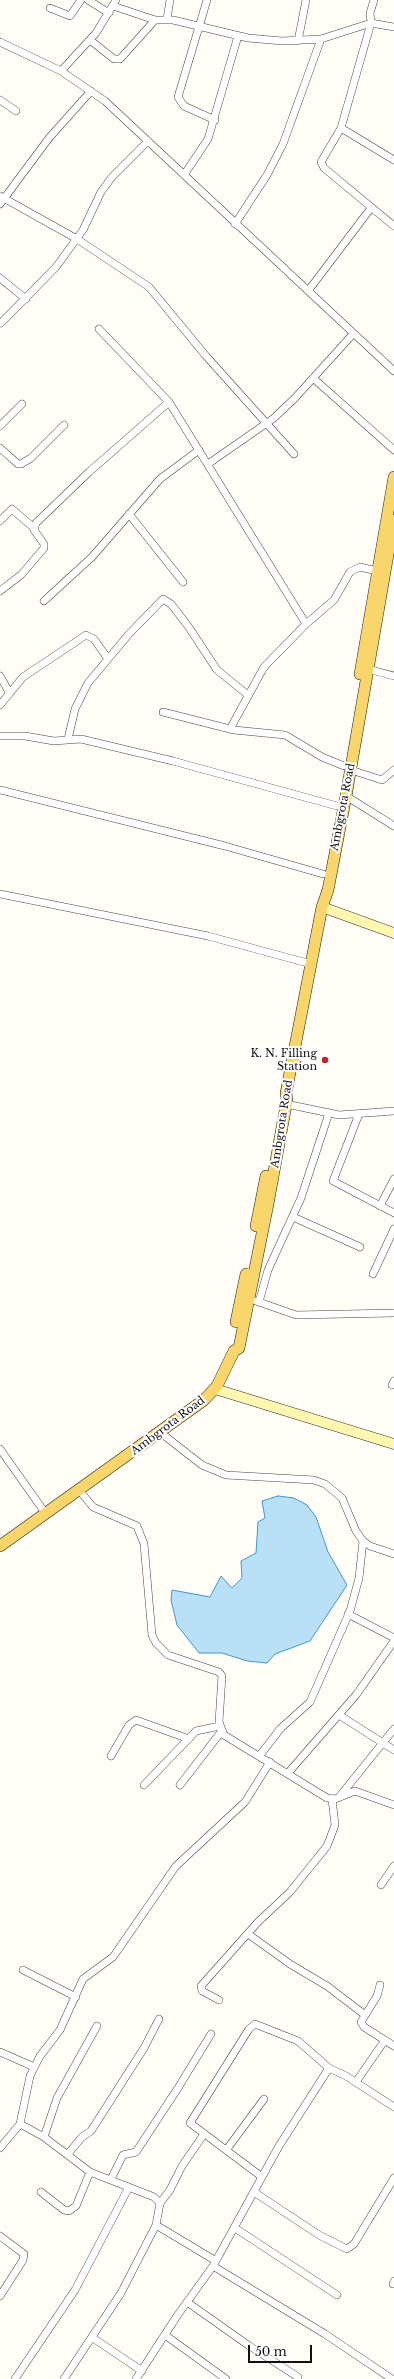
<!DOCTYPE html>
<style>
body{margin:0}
#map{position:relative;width:394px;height:2379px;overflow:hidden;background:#fffdf5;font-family:"Libre Baskerville",serif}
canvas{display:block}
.scale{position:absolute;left:248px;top:2345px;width:64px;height:18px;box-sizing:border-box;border:2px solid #111;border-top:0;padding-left:5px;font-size:12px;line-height:14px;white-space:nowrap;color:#111;-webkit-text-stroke:3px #fff;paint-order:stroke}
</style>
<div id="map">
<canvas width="394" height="2379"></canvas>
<div class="scale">50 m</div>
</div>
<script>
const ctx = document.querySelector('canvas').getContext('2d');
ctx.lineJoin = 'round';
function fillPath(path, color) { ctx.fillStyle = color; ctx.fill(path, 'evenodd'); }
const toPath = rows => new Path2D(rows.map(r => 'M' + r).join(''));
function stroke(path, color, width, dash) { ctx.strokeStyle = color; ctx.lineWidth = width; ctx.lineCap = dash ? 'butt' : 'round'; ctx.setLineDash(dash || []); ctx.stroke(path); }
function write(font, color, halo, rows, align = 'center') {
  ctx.font = font + ' "Libre Baskerville",serif'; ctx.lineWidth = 4; ctx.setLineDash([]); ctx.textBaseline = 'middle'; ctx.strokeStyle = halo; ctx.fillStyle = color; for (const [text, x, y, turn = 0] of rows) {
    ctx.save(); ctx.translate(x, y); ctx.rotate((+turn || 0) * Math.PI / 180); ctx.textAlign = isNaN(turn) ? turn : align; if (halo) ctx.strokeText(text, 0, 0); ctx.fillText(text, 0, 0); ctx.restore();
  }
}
const water = toPath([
 [278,1496,294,1498,307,1505,316,1517,328,1552,347,1585,310,1641,275,1654,267,1663,247,1661,222,1653,199,1653,177,1625,171,1600,172,1590,210,1597,221,1576,232,1588,242,1578,241,1561,256,1553,258,1522,265,1518,262,1501,278,1496]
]);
const street = toPath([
 [88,0,109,13],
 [207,0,178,97,184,106,215,120],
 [374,0,370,13,371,23,341,128,321,162,324,168,394,226],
 [113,6,155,20,173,20,248,38,282,41,321,39,371,23,394,27],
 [50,8,70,16,81,0],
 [167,19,170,0],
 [90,40,114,59,120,59,155,20],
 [298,41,306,0],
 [0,42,61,71,105,101,394,371],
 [61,71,96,33,116,0],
 [0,100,16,111],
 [341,128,394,160],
 [184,175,208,139,238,36],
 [0,196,77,239,149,287,206,356,294,454],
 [0,204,49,138,91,91],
 [235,224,267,175,283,144,321,39],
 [0,278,26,299],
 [308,291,371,208],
 [1,323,56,267,83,230,101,192,112,177,148,141],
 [99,329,169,402,306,624],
 [313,378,394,450],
 [0,426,22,404],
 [0,448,18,464,21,464,31,458,64,425],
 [208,464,274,418,295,398,353,334],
 [129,514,183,582],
 [0,521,12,509,34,528],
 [0,591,21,575,44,548,44,544,34,530,36,523,89,472,169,402],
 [44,601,92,557,160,479,199,450],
 [368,669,394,676],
 [0,676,9,692],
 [0,705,23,677,86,635,94,639,108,659],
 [163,712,234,730,285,735,322,757,344,766],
 [230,729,264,667,306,624,334,600,350,572,360,567,377,571],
 [0,736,25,736,54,741,81,739,173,761,337,806],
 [68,739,75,709,88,683,129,634,163,599,171,604,188,626,217,670,248,695],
 [351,770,382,780,394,770],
 [0,790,225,846,323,874],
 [346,796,394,826],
 [0,894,208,936,311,964],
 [286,1104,339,1115,394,1111],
 [359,1114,333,1181,394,1213],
 [380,1206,394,1179],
 [293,1217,360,1247],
 [373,1274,394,1229],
 [256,1301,296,1315,394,1313],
 [259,1302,268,1270,301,1198,329,1113],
 [392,1385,394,1381],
 [161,1433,202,1465,226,1475,314,1480,325,1484,342,1498,356,1531,363,1541,370,1546,394,1554],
 [0,1449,46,1514],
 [79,1490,93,1507,137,1526,144,1544,152,1635,156,1643,168,1655,219,1672,222,1676,219,1722,224,1735,327,1798,335,1799,355,1791,394,1805],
 [348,1614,394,1638],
 [339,1715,394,1750],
 [260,1755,281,1728,310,1702,350,1611,359,1578,363,1541],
 [111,1756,129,1725,136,1720,189,1739],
 [288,1773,356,1695,394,1641],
 [144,1785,196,1731,220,1726],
 [180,1785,221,1732],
 [340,1796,394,1729],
 [381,1885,394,1866],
 [248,1934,290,1964,327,1986,365,2015],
 [23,1970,76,1997],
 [380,1985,377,1996,361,2022,364,2027,394,2046],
 [219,2000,202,1991,201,1986,258,1922,290,1892,327,1846,335,1825,332,1799],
 [0,2052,34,2067],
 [356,2082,385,2040],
 [20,2124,44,2137,90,2172,154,2197,160,2203,156,2225,121,2293,64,2379],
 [44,2137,57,2098,97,2026],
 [0,2148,20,2124,30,2076,40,2056,60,2030,83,1979,113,1957,176,1866,245,1802,270,1762],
 [227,2149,264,2099],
 [68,2154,82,2137,91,2131,144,2048,159,2019],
 [262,2177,190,2123,249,2029,255,2024,298,2041,329,2068,346,2076,394,2107],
 [111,2179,123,2155,136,2152,178,2088,211,2034],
 [41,2192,64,2210,69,2211,76,2206,90,2172],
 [254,2192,319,2235,347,2249,354,2244,394,2178],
 [160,2203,170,2190,182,2166,204,2134],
 [156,2225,216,2261],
 [235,2228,337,2295],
 [0,2236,24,2254,23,2260,0,2296],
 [213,2266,325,2334,392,2379],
 [393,2284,394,2281],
 [187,2302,248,2345,298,2377],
 [165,2335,226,2379],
 [93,2338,142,2371],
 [15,2379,75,2290,129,2187],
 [136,2379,177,2316,213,2266,279,2146,329,2068]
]);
const secondary = toPath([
 [322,907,394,933],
 [215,1389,394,1444]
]);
const primary = toPath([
 [360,674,394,477],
 [256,1226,266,1176],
 [236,1322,246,1274],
 [0,1546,204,1400,217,1386,234,1351,239,1348,268,1204,287,1100,286,1093,322,907,328,890,346,796,394,520]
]);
const markers = [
 [325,1060,4,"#c4262e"]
];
const streetNames = [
 ["Ambgrota Road",343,807,-79],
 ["Ambgrota Road",282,1124,-81],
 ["Ambgrota Road",168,1426,-37]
];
const poiNames = [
 ["K. N. Filling",317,1054],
 ["Station",317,1067]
];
fillPath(water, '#b9e0f7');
stroke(water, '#3f96cf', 1);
stroke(street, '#444', 8);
stroke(secondary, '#333', 11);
stroke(primary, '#222', 12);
stroke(street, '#fff', 7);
stroke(secondary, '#fff6b0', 10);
stroke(primary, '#f9d66b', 11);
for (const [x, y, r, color] of markers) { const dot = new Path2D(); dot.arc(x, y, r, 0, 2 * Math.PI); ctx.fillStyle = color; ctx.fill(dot); stroke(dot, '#fff', 1.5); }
write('11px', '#111', '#fff', streetNames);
write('11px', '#111', '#fff', poiNames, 'right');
</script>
